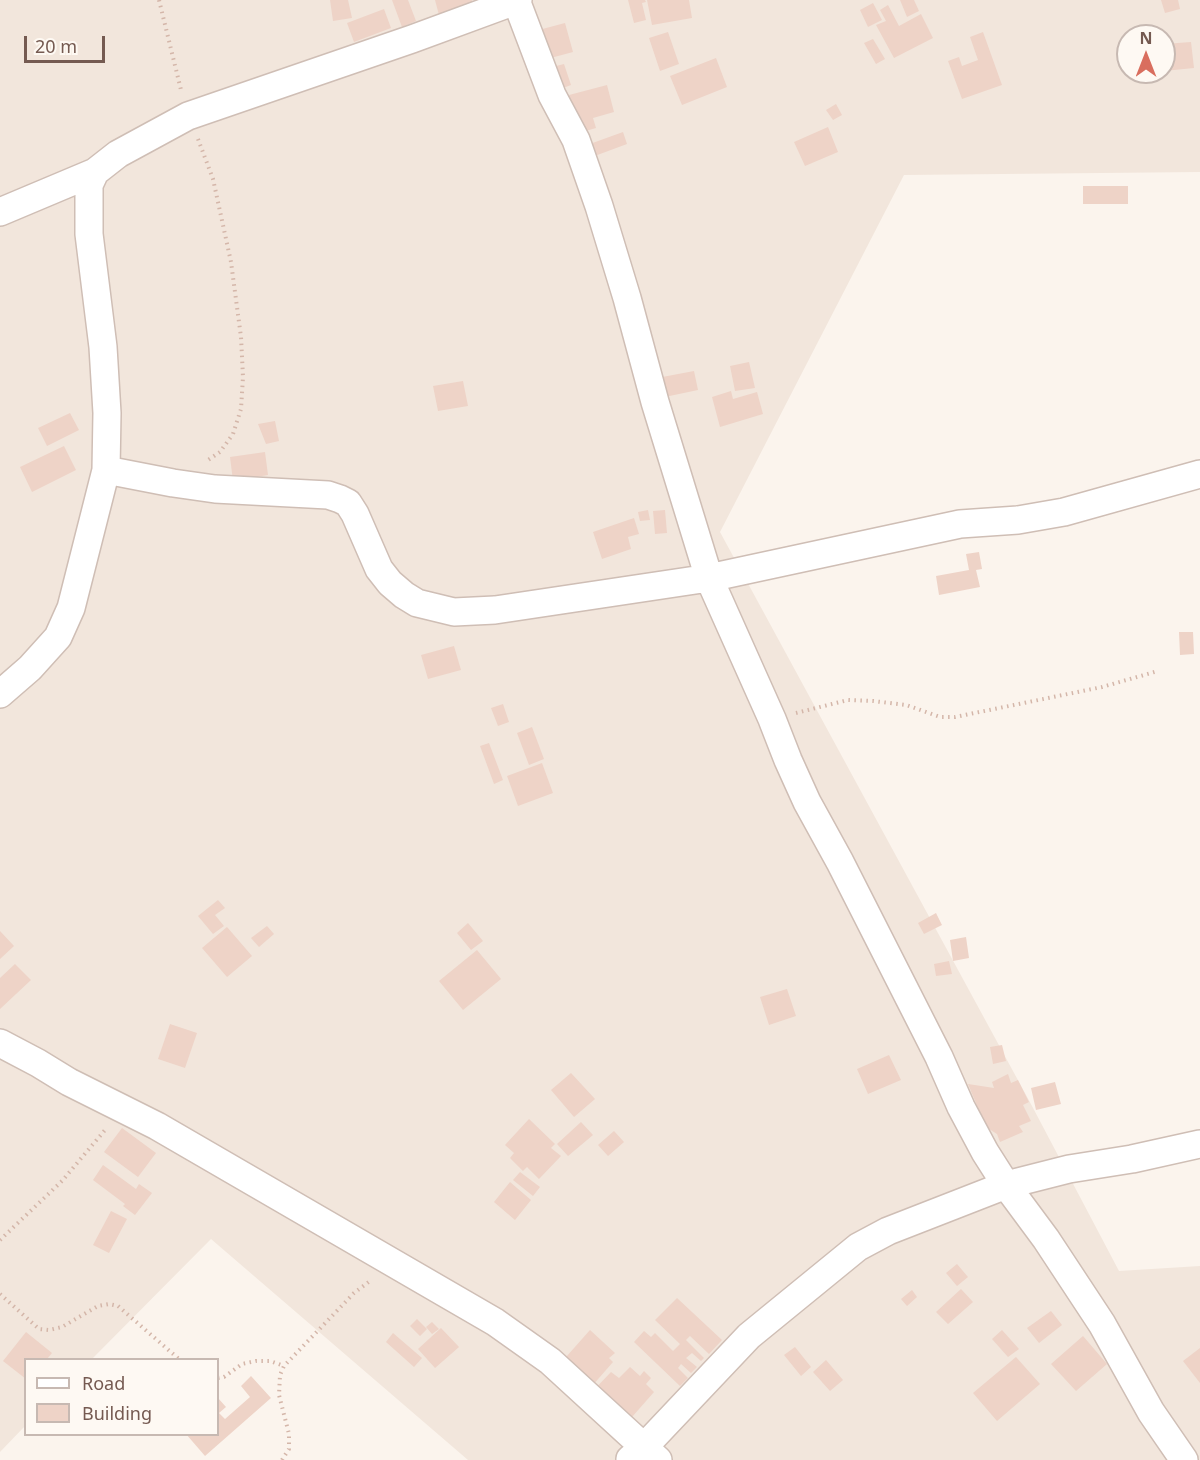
<!DOCTYPE html>
<style>
body{margin:0}
#map{position:relative;width:1200px;height:1460px;overflow:hidden;background:#fbf4ed;font-family:"Noto Sans",sans-serif}
canvas{display:block}
.legend{position:absolute;left:24px;top:1358px;width:195px;height:78px;box-sizing:border-box;background:#fef9f3;border:2px solid #c7b9b2;margin:0;padding:8px 10px;list-style:none;font-size:18px;color:#755a51}
.legend li{display:flex;align-items:center;gap:12px;height:30px}
.legend b{width:30px;border:2px solid #c7b9b2}
.north{position:absolute;left:1116px;top:24px;width:60px;height:60px;box-sizing:border-box;background:#fef9f3;border:2px solid #c7b9b2;border-radius:50%;rotate:0deg;font-size:16px;font-weight:700;line-height:24px;text-align:center;color:#755a51}
.north::after{content:'';display:block;margin:auto;width:21px;height:27px;background:#d96e5e;clip-path:polygon(50% 0,100% 100%,50% 72%,0 100%)}
.scale{position:absolute;left:24px;top:36px;width:81px;height:27px;box-sizing:border-box;border:3px solid #755a51;border-top:0;padding-left:8px;font-size:18px;line-height:21px;white-space:nowrap;color:#755a51;-webkit-text-stroke:4px #fef9f3;paint-order:stroke}
</style>
<div id="map">
<canvas width="1200" height="1460"></canvas>
<ul class="legend">
<li><b style="height:8px;background:#fff"></b>Road</li>
<li><b style="height:16px;background:#eed3c7"></b>Building</li>
</ul>
<div class="north">N</div>
<div class="scale">20 m</div>
</div>
<script>
const ctx = document.querySelector('canvas').getContext('2d');
ctx.lineJoin = 'round';
function fillPath(path, color) { ctx.fillStyle = color; ctx.fill(path, 'evenodd'); }
const toPath = rows => new Path2D(rows.map(r => 'M' + r).join(''));
function stroke(path, color, width, dash) { ctx.strokeStyle = color; ctx.lineWidth = width; ctx.lineCap = dash ? 'butt' : 'round'; ctx.setLineDash(dash || []); ctx.stroke(path); }
const residential = toPath([
 [0,0,1200,0,1200,172,904,175,720,532,1032,1106,1119,1271,1200,1266,1200,1460,468,1460,211,1239,92,1359,26,1360,25,1426,0,1452],
 [1128,36,1164,36,1164,72,1128,72]
]);
const building = toPath([
 [330,0,348,0,352,18,333,21],
 [392,0,408,0,416,21,402,27],
 [435,0,472,0,473,5,439,15],
 [628,0,645,0,646,2,642,3,646,20,634,23],
 [647,0,689,0,692,18,652,25],
 [900,0,914,0,919,11,907,17],
 [1161,0,1178,0,1180,9,1165,13],
 [873,3,882,20,868,27,860,10],
 [888,5,899,26,921,14,933,38,894,58,876,25,886,21,880,10],
 [384,9,391,28,354,42,347,23],
 [565,23,573,52,543,60,535,31],
 [668,32,679,64,660,71,649,38],
 [983,32,1002,85,962,99,948,61,959,57,962,66,978,60,970,37],
 [873,39,885,59,876,64,864,43],
 [1191,42,1194,68,1164,71,1164,44],
 [716,58,727,87,682,105,670,76],
 [564,64,571,85,555,91,548,68],
 [607,85,614,112,593,118,596,128,579,133,569,95],
 [836,104,842,115,833,120,826,110],
 [828,127,838,152,805,166,794,142],
 [623,132,627,144,592,157,587,145],
 [1083,186,1128,186,1128,204,1083,204],
 [749,362,755,388,735,391,730,366],
 [694,371,698,390,660,398,657,378],
 [463,381,468,406,438,411,433,386],
 [731,391,733,399,757,392,763,414,720,427,712,397],
 [70,413,79,430,47,446,38,428],
 [275,421,279,441,266,444,258,424],
 [64,446,76,470,32,492,20,467],
 [265,452,268,475,233,481,230,457],
 [648,510,650,520,640,521,638,512],
 [665,510,667,533,655,534,653,511],
 [634,518,639,534,628,537,631,549,602,559,593,532],
 [979,552,982,569,976,570,980,587,939,595,936,576,969,570,966,554],
 [1179,632,1193,632,1194,654,1180,655],
 [454,646,461,670,428,679,421,655],
 [503,704,509,722,498,726,491,708],
 [532,727,544,759,529,765,517,733],
 [489,743,503,780,494,784,480,746],
 [542,763,553,793,518,806,507,776],
 [218,900,225,908,215,915,224,926,213,934,198,916],
 [936,913,942,925,924,934,918,923],
 [468,923,483,941,471,950,457,933],
 [267,926,274,934,259,947,251,938],
 [227,927,252,956,227,977,202,948],
 [0,931,14,946,0,959],
 [966,937,969,958,953,961,950,940],
 [477,950,501,979,463,1010,439,981],
 [949,961,952,974,936,976,934,964],
 [15,964,31,980,0,1009,0,978],
 [787,989,796,1016,769,1025,760,997],
 [170,1024,197,1033,185,1068,158,1059],
 [1002,1045,1006,1061,993,1064,990,1047],
 [889,1055,901,1080,868,1094,857,1069],
 [571,1073,595,1099,574,1117,551,1090],
 [1008,1074,1011,1083,1018,1080,1029,1102,1023,1105,1031,1121,1019,1126,1023,1132,1000,1142,997,1134,986,1127,968,1084,994,1088,992,1082],
 [1055,1082,1061,1104,1036,1110,1031,1088],
 [529,1119,555,1144,551,1148,561,1156,539,1179,527,1167,523,1171,510,1158,514,1153,505,1145],
 [581,1122,593,1135,568,1156,557,1144],
 [122,1128,156,1153,138,1177,104,1152],
 [614,1131,624,1142,608,1156,598,1145],
 [103,1165,136,1189,139,1184,152,1193,135,1215,123,1206,125,1204,93,1180],
 [520,1172,540,1187,533,1196,513,1180],
 [510,1182,531,1200,515,1220,494,1202],
 [111,1211,127,1219,109,1253,93,1245],
 [957,1264,968,1277,957,1286,946,1273],
 [961,1289,973,1302,948,1324,936,1312],
 [912,1290,917,1297,907,1306,901,1299],
 [677,1298,722,1340,709,1354,690,1336,686,1340,704,1358,701,1361,692,1353,686,1358,697,1367,691,1373,681,1364,678,1368,688,1378,680,1386,634,1342,644,1331,651,1337,655,1333,673,1351,680,1344,655,1320],
 [1051,1311,1062,1325,1039,1343,1027,1328],
 [417,1319,427,1329,420,1336,410,1326],
 [432,1322,439,1329,432,1334,426,1327],
 [441,1328,459,1347,435,1368,418,1349],
 [590,1330,615,1353,609,1358,613,1362,592,1386,559,1365],
 [1002,1330,1019,1349,1008,1357,992,1339],
 [26,1332,52,1353,47,1359,26,1359,26,1379,3,1361],
 [393,1333,422,1358,414,1367,386,1342],
 [1083,1336,1107,1364,1076,1391,1051,1364],
 [795,1347,811,1367,801,1376,784,1355],
 [1200,1348,1200,1383,1183,1361],
 [1016,1357,1040,1384,997,1421,973,1393],
 [826,1360,843,1380,830,1391,813,1372],
 [630,1367,640,1376,644,1371,651,1378,646,1384,654,1392,632,1417,620,1407,614,1414,591,1393,611,1372,619,1378],
 [251,1376,271,1398,205,1456,186,1434,218,1434,218,1398,226,1407,219,1413,225,1419,250,1397,241,1386]
]);
const path = toPath([
 [159,0,181,90],
 [198,139,213,179,231,262,241,337,243,377,241,409,233,434,220,452,208,460],
 [796,713,848,700,873,701,906,705,940,717,955,717,1102,687,1158,671],
 [0,1240,62,1181,105,1130],
 [0,1294,39,1329,49,1330,62,1327,98,1306,109,1304,118,1306,180,1360],
 [218,1378,224,1377,242,1364,256,1361,270,1361,284,1366],
 [282,1460,289,1449,289,1434,279,1395,280,1375,284,1366,354,1293,370,1281]
]);
const street = toPath([
 [516,0,552,95,576,140,599,206,627,298,655,402,709,578,772,719,788,760,807,802,840,862,939,1057,961,1107,985,1152,1006,1185,1046,1239,1102,1324,1151,1412,1184,1460],
 [0,212,95,172],
 [106,470,173,483,215,489,328,495,340,499,348,503,355,514,379,569,390,583,404,595,417,603,454,612,495,610,709,578,960,524,1018,520,1064,512,1200,474],
 [0,694,30,668,58,637,71,608,106,470,107,413,103,347,89,234,89,185,95,172,118,154,188,116,412,39,518,0],
 [0,1043,38,1063,69,1082,157,1126,495,1322,550,1361,658,1460],
 [630,1459,643,1448,749,1336,858,1247,888,1231,1006,1185,1069,1169,1132,1159,1200,1144]
]);
fillPath(residential, '#f2e6dc');
fillPath(building, '#eed3c7');
stroke(street, '#cfbeb5', 30);
stroke(path, '#d4b6a9', 4, [1.5, 4.5]);
stroke(street, '#fff', 27);
</script>
